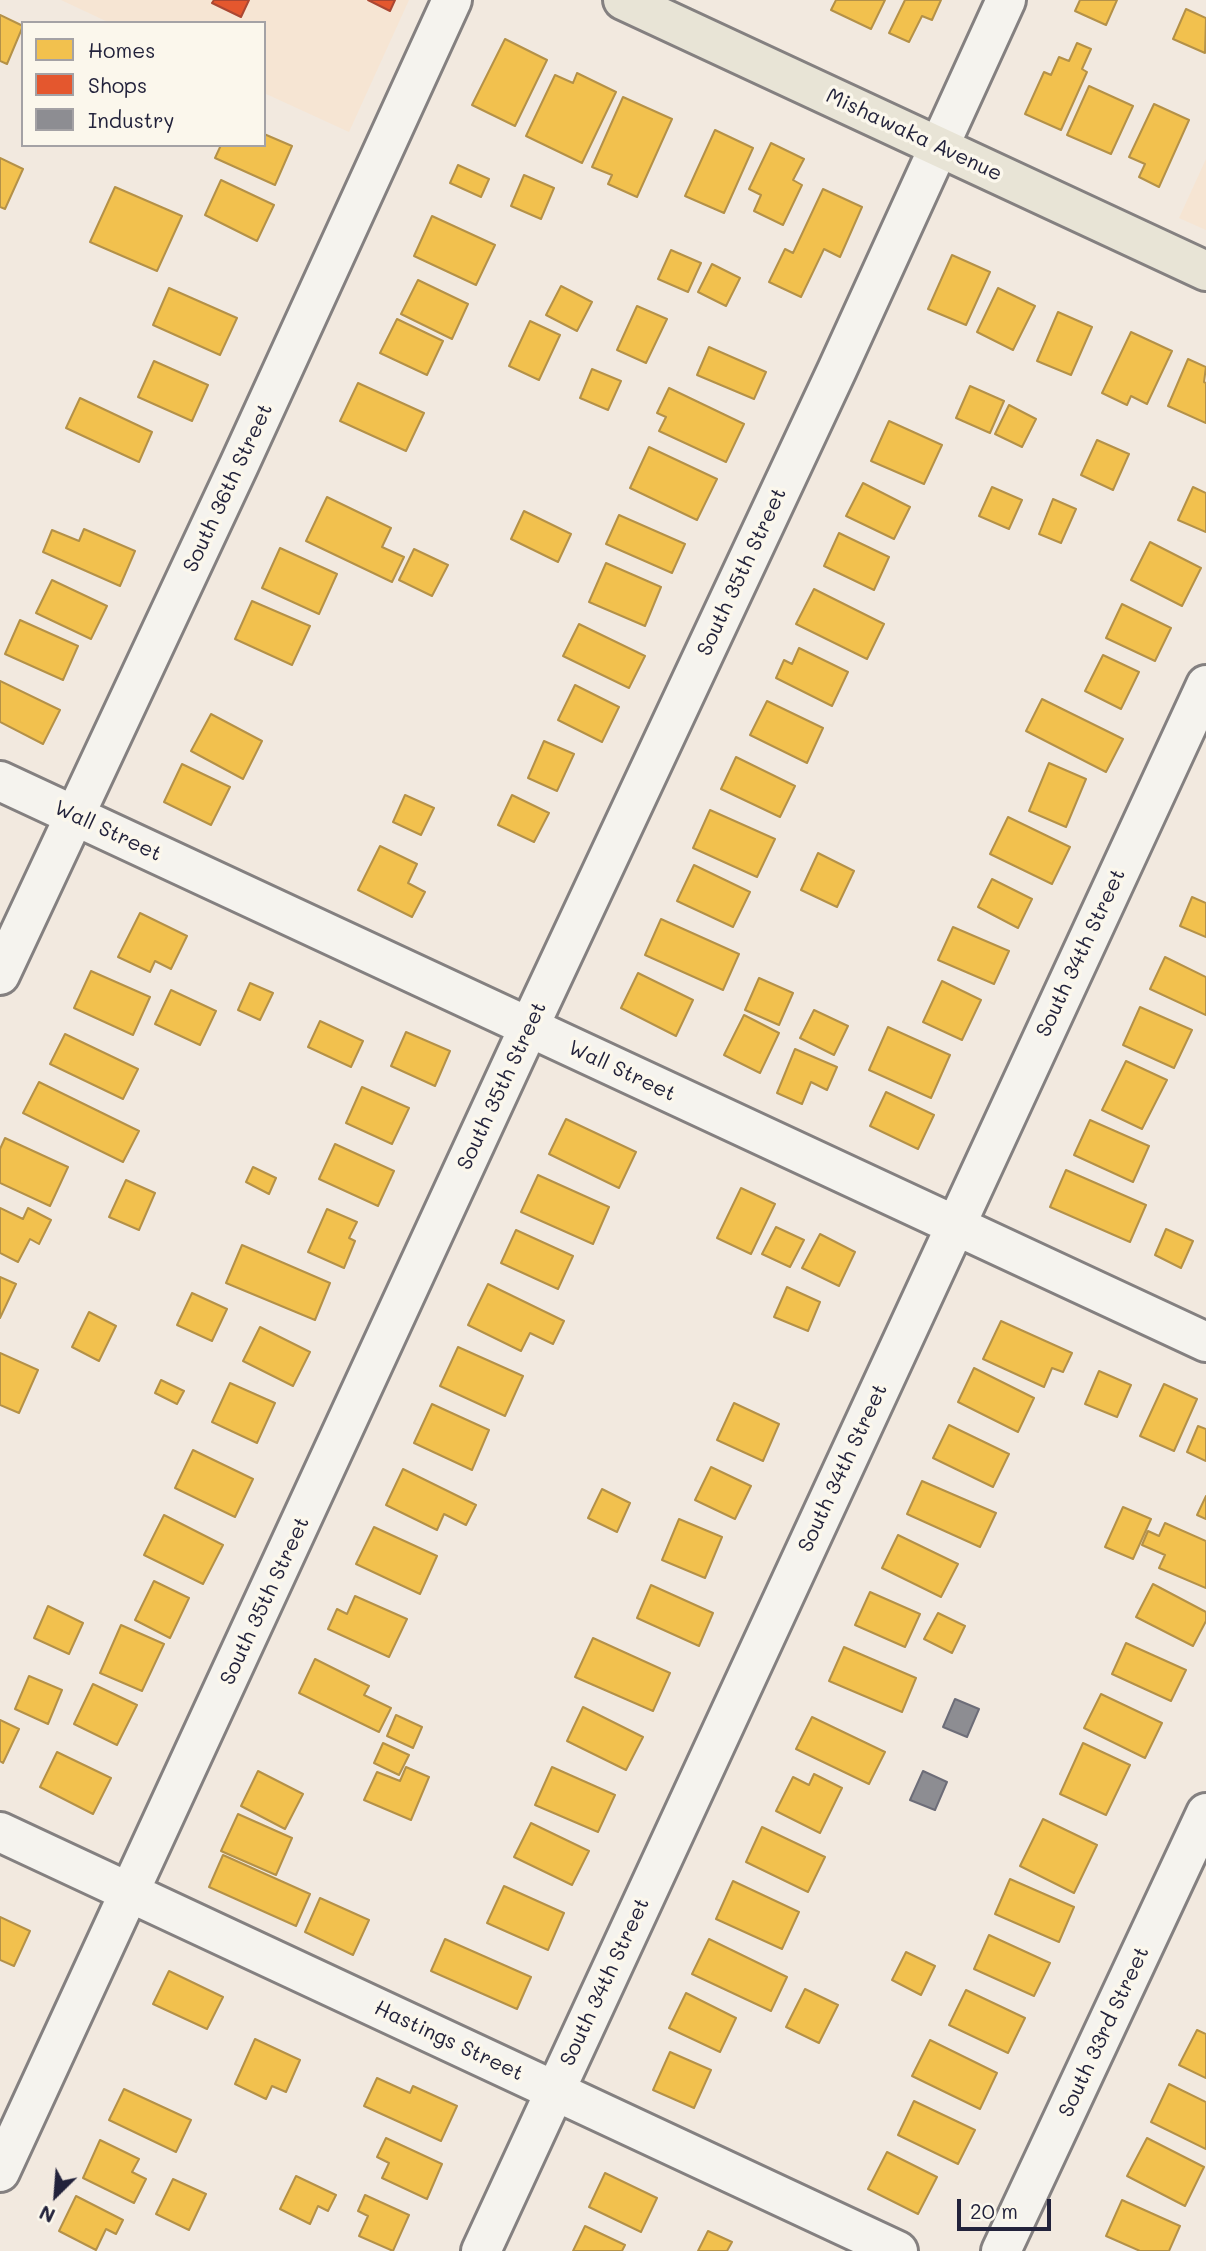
<!DOCTYPE html>
<style>
body{margin:0}
#map{position:relative;width:1206px;height:2251px;overflow:hidden;background:#f2e9df;font-family:Mali,sans-serif}
canvas{display:block}
.legend{position:absolute;left:21px;top:21px;width:245px;height:126px;box-sizing:border-box;background:#fbf7ec;border:2px solid #a4a2a5;margin:0;padding:9px 12px;list-style:none;font-size:21px;color:#22223b}
.legend li{display:flex;align-items:center;gap:14px;height:35px}
.legend b{width:35px;border:2px solid #a4a2a5}
.north{position:absolute;left:21px;top:2160px;width:70px;height:70px;-webkit-text-stroke:5px #fbf7ec;paint-order:stroke;rotate:205deg;font-size:19px;font-weight:700;line-height:28px;text-align:center;color:#22223b}
.north::after{content:'';display:block;margin:auto;width:24px;height:32px;background:#22223b;clip-path:polygon(50% 0,100% 100%,50% 72%,0 100%)}
.scale{position:absolute;left:957px;top:2199px;width:94px;height:32px;box-sizing:border-box;border:4px solid #22223b;border-top:0;padding-left:9px;font-size:21px;line-height:24px;white-space:nowrap;color:#22223b;-webkit-text-stroke:5px #fbf7ec;paint-order:stroke}
</style>
<div id="map">
<canvas width="1206" height="2251"></canvas>
<ul class="legend">
<li><b style="height:19px;background:#f2c14e"></b>Homes</li>
<li><b style="height:19px;background:#e4572e"></b>Shops</li>
<li><b style="height:19px;background:#8d8d92"></b>Industry</li>
</ul>
<div class="north">N</div>
<div class="scale">20 m</div>
</div>
<script>
const ctx = document.querySelector('canvas').getContext('2d');
ctx.lineJoin = 'round';
function fillPath(path, color) { ctx.fillStyle = color; ctx.fill(path, 'evenodd'); }
const toPath = rows => new Path2D(rows.map(r => 'M' + r).join(''));
function stroke(path, color, width, dash) { ctx.strokeStyle = color; ctx.lineWidth = width; ctx.lineCap = dash ? 'butt' : 'round'; ctx.setLineDash(dash || []); ctx.stroke(path); }
function write(font, color, halo, rows, align = 'center') {
  ctx.font = font + ' Mali,sans-serif'; ctx.lineWidth = 7; ctx.setLineDash([]); ctx.textBaseline = 'middle'; ctx.strokeStyle = halo; ctx.fillStyle = color; for (const [text, x, y, turn = 0] of rows) {
    ctx.save(); ctx.translate(x, y); ctx.rotate((+turn || 0) * Math.PI / 180); ctx.textAlign = isNaN(turn) ? turn : align; if (halo) ctx.strokeText(text, 0, 0); ctx.fillText(text, 0, 0); ctx.restore();
  }
}
const built = toPath([
 [61,0,409,0,349,132,264,93,264,23,110,23],
 [1206,159,1206,230,1179,218]
]);
const homes = toPath([
 [836,0,885,0,871,29,831,10,836,0],
 [905,0,941,0,932,20,922,16,909,42,889,33,905,0],
 [1080,0,1117,0,1106,25,1075,11,1080,0],
 [1186,9,1206,18,1205,53,1173,39,1186,9],
 [0,15,23,26,7,64,0,61,0,15],
 [505,39,547,60,515,126,472,105,505,39],
 [1077,43,1091,49,1082,69,1087,72,1061,130,1025,114,1044,72,1051,75,1059,57,1069,61,1077,43],
 [577,73,616,92,582,163,526,136,555,75,573,83,577,73],
 [1089,86,1133,106,1111,154,1067,135,1089,86],
 [623,97,672,119,637,197,608,184,612,175,592,167,623,97],
 [1154,104,1189,120,1159,187,1139,177,1145,164,1129,157,1154,104],
 [715,130,753,148,724,213,685,196,715,130],
 [264,134,292,146,275,185,215,158,221,145,264,145,264,134],
 [771,143,804,159,793,180,802,185,783,225,754,211,761,195,749,189,771,143],
 [0,158,23,169,5,209,0,207,0,158],
 [458,165,489,179,481,197,450,183,458,165],
 [524,175,554,188,541,219,511,206,524,175],
 [221,180,274,205,257,241,205,215,221,180],
 [115,187,182,216,157,271,90,242,115,187],
 [823,189,862,207,840,257,824,249,801,297,769,282,785,249,793,253,823,189],
 [432,216,495,245,476,285,414,256,432,216],
 [671,250,701,263,688,292,658,279,671,250],
 [952,255,990,272,966,325,928,309,952,255],
 [712,264,740,278,726,306,698,292,712,264],
 [418,280,468,304,452,339,401,314,418,280],
 [561,286,592,302,577,331,546,315,561,286],
 [169,288,237,318,220,355,153,325,169,288],
 [998,288,1035,306,1013,350,977,332,998,288],
 [637,306,667,319,646,363,617,350,637,306],
 [1058,312,1092,327,1071,375,1037,361,1058,312],
 [397,319,443,341,427,375,380,353,397,319],
 [530,321,560,335,539,380,509,366,530,321],
 [1131,332,1172,351,1147,404,1131,396,1127,405,1102,393,1131,332],
 [709,347,766,372,754,399,697,375,709,347],
 [1188,359,1206,367,1204,382,1206,383,1206,423,1168,406,1188,359],
 [154,361,208,385,192,421,138,397,154,361],
 [592,369,621,381,608,410,580,398,592,369],
 [358,383,424,413,406,451,340,421,358,383],
 [970,386,1004,401,990,433,956,418,970,386],
 [669,388,744,424,726,462,659,431,666,417,657,413,669,388],
 [80,398,152,432,139,462,66,428,80,398],
 [1009,405,1036,419,1022,447,995,434,1009,405],
 [889,421,942,445,924,484,871,461,889,421],
 [1097,440,1129,454,1113,490,1081,475,1097,440],
 [649,447,717,479,697,520,630,488,649,447],
 [863,483,910,507,894,539,846,516,863,483],
 [992,487,1022,500,1009,529,979,516,992,487],
 [1193,487,1206,493,1206,532,1178,520,1193,487],
 [327,497,391,528,382,547,404,557,392,582,306,541,327,497],
 [1053,499,1076,509,1061,543,1039,534,1053,499],
 [524,511,571,534,558,562,511,539,524,511],
 [619,515,685,544,672,573,606,544,619,515],
 [84,529,135,551,120,586,43,552,52,530,79,541,84,529],
 [839,533,889,557,874,590,824,566,839,533],
 [1150,542,1201,568,1182,606,1131,580,1150,542],
 [280,548,337,574,319,614,262,588,280,548],
 [414,549,448,565,432,596,399,580,414,549],
 [606,563,661,587,645,626,589,602,606,563],
 [52,580,107,606,91,639,36,613,52,580],
 [814,589,884,624,867,659,796,624,814,589],
 [252,601,310,626,292,665,235,639,252,601],
 [1122,604,1171,628,1155,661,1106,638,1122,604],
 [20,620,78,646,63,680,5,654,20,620],
 [579,624,645,656,629,688,563,656,579,624],
 [799,648,848,672,832,706,776,678,784,660,792,664,799,648],
 [1103,655,1139,672,1121,709,1085,691,1103,655],
 [0,681,60,710,43,744,0,722,0,681],
 [575,685,619,707,602,742,558,720,575,685],
 [1042,699,1123,739,1106,772,1026,731,1042,699],
 [767,701,823,728,807,763,750,735,767,701],
 [211,714,262,741,243,779,191,751,211,714],
 [544,741,574,754,557,791,528,778,544,741],
 [736,757,795,786,780,817,721,789,736,757],
 [1049,763,1086,779,1066,827,1029,811,1049,763],
 [182,764,230,787,211,825,164,802,182,764],
 [405,795,434,808,421,835,393,822,405,795],
 [512,795,549,813,534,842,498,825,512,795],
 [710,810,775,839,757,877,693,848,710,810],
 [1008,817,1070,847,1052,884,990,854,1008,817],
 [380,846,417,864,408,883,425,892,412,917,358,890,380,846],
 [818,853,854,871,837,907,801,890,818,853],
 [694,865,750,892,733,927,677,901,694,865],
 [992,879,1032,899,1018,928,978,907,992,879],
 [1192,897,1206,903,1206,937,1180,926,1192,897],
 [140,913,187,936,171,969,155,961,150,972,118,957,140,913],
 [661,919,739,954,723,990,645,955,661,919],
 [953,927,1009,951,994,984,938,960,953,927],
 [1165,957,1206,977,1206,1015,1150,989,1165,957],
 [91,971,150,997,133,1035,74,1008,91,971],
 [638,973,693,1000,676,1036,621,1008,638,973],
 [759,978,793,993,779,1025,745,1010,759,978],
 [942,981,981,1000,962,1040,923,1022,942,981],
 [250,983,273,993,260,1020,238,1010,250,983],
 [171,990,216,1011,200,1045,155,1024,171,990],
 [1140,1007,1192,1030,1174,1068,1123,1045,1140,1007],
 [814,1010,848,1026,834,1055,800,1038,814,1010],
 [744,1015,779,1033,760,1073,724,1055,744,1015],
 [320,1021,363,1041,351,1067,308,1047,320,1021],
 [888,1027,950,1055,931,1098,869,1070,888,1027],
 [406,1032,450,1051,435,1086,391,1066,406,1032],
 [65,1034,138,1069,123,1099,50,1064,65,1034],
 [795,1049,837,1067,827,1090,811,1082,802,1104,777,1093,795,1049],
 [1126,1061,1167,1080,1142,1129,1102,1110,1126,1061],
 [39,1082,139,1131,123,1162,23,1113,39,1082],
 [362,1087,409,1108,392,1144,346,1123,362,1087],
 [886,1092,934,1115,918,1149,870,1126,886,1092],
 [566,1119,636,1152,619,1188,549,1154,566,1119],
 [1090,1120,1149,1146,1133,1182,1074,1155,1090,1120],
 [5,1138,68,1167,50,1206,0,1183,0,1149,5,1138],
 [335,1144,394,1171,378,1206,319,1179,335,1144],
 [253,1167,276,1178,269,1194,246,1182,253,1167],
 [1066,1170,1146,1205,1130,1242,1050,1207,1066,1170],
 [538,1175,609,1207,593,1244,521,1212,538,1175],
 [126,1180,155,1193,139,1230,109,1217,126,1180],
 [741,1188,775,1204,751,1254,717,1238,741,1188],
 [0,1208,23,1219,28,1208,51,1220,39,1244,30,1239,18,1262,0,1253,0,1208],
 [327,1209,357,1222,349,1238,355,1241,344,1268,308,1252,327,1209],
 [776,1227,804,1240,790,1267,762,1254,776,1227],
 [1166,1229,1193,1241,1181,1268,1155,1255,1166,1229],
 [516,1230,573,1256,558,1289,501,1263,516,1230],
 [820,1234,855,1252,839,1286,802,1268,820,1234],
 [242,1245,330,1283,315,1320,226,1283,242,1245],
 [0,1277,16,1284,0,1318,0,1277],
 [488,1284,564,1321,553,1344,530,1333,521,1351,468,1325,488,1284],
 [787,1287,820,1302,808,1331,774,1317,787,1287],
 [192,1293,227,1309,212,1341,177,1325,192,1293],
 [89,1312,116,1326,99,1361,72,1347,89,1312],
 [1001,1321,1072,1353,1063,1372,1052,1368,1044,1387,983,1359,1001,1321],
 [260,1327,310,1352,293,1386,243,1361,260,1327],
 [458,1347,523,1376,505,1416,440,1386,458,1347],
 [0,1353,38,1370,19,1413,0,1405,0,1353],
 [974,1368,1034,1398,1018,1432,958,1402,974,1368],
 [1099,1371,1131,1385,1117,1417,1085,1404,1099,1371],
 [161,1380,184,1391,177,1404,155,1393,161,1380],
 [230,1383,275,1403,257,1443,212,1422,230,1383],
 [1164,1384,1197,1399,1174,1451,1140,1436,1164,1384],
 [734,1403,779,1424,763,1461,717,1440,734,1403],
 [432,1404,489,1430,472,1470,414,1443,432,1404],
 [949,1425,1009,1454,993,1487,933,1458,949,1425],
 [1198,1426,1206,1429,1206,1461,1187,1452,1198,1426],
 [193,1450,253,1479,235,1517,175,1488,193,1450],
 [711,1467,751,1486,735,1519,695,1500,711,1467],
 [403,1469,476,1505,466,1525,444,1514,437,1530,386,1505,403,1469],
 [922,1481,996,1513,980,1547,907,1514,922,1481],
 [602,1489,630,1503,617,1532,588,1518,602,1489],
 [1206,1496,1206,1519,1197,1515,1206,1496],
 [1123,1507,1151,1519,1133,1559,1105,1547,1123,1507],
 [164,1515,223,1545,203,1584,144,1555,164,1515],
 [679,1519,722,1537,705,1578,662,1560,679,1519],
 [1165,1523,1206,1541,1206,1588,1159,1568,1165,1555,1142,1545,1148,1531,1159,1536,1165,1523],
 [374,1527,437,1556,420,1594,356,1564,374,1527],
 [898,1535,958,1564,941,1597,882,1568,898,1535],
 [154,1581,189,1598,170,1638,135,1620,154,1581],
 [1153,1584,1206,1612,1206,1621,1193,1646,1136,1617,1153,1584],
 [651,1585,713,1613,699,1646,637,1618,651,1585],
 [870,1592,920,1614,905,1647,855,1625,870,1592],
 [355,1596,407,1619,389,1657,328,1629,337,1609,347,1614,355,1596],
 [48,1606,83,1623,69,1654,34,1638,48,1606],
 [938,1613,965,1626,952,1653,924,1639,938,1613],
 [121,1625,164,1644,142,1691,100,1673,121,1625],
 [593,1638,670,1673,653,1711,575,1677,593,1638],
 [1126,1643,1186,1670,1171,1701,1112,1674,1126,1643],
 [844,1647,916,1678,902,1712,829,1681,844,1647],
 [315,1659,369,1686,364,1695,391,1708,379,1732,299,1693,315,1659],
 [29,1676,62,1690,48,1724,15,1709,29,1676],
 [93,1684,137,1705,117,1745,74,1724,93,1684],
 [1101,1694,1162,1723,1145,1758,1084,1728,1101,1694],
 [583,1707,643,1737,626,1770,567,1741,583,1707],
 [396,1715,422,1727,413,1748,387,1736,396,1715],
 [812,1717,885,1752,869,1784,796,1749,812,1717],
 [0,1720,19,1729,3,1763,0,1761,0,1720],
 [383,1743,409,1755,399,1775,374,1763,383,1743],
 [1083,1743,1130,1765,1106,1815,1060,1794,1083,1743],
 [57,1752,111,1778,93,1814,40,1787,57,1752],
 [406,1767,429,1777,411,1820,364,1800,377,1772,400,1781,406,1767],
 [552,1767,615,1795,598,1832,535,1805,552,1767],
 [258,1771,303,1794,285,1829,241,1806,258,1771],
 [814,1774,842,1788,820,1833,776,1811,793,1777,809,1785,814,1774],
 [238,1814,292,1838,276,1875,221,1851,238,1814],
 [1043,1819,1097,1845,1074,1893,1020,1866,1043,1819],
 [531,1823,589,1851,572,1885,514,1857,531,1823],
 [762,1827,825,1857,808,1892,746,1862,762,1827],
 [223,1855,310,1894,296,1926,209,1887,223,1855],
 [1010,1879,1074,1907,1059,1942,995,1914,1010,1879],
 [733,1881,799,1912,782,1949,716,1919,733,1881],
 [504,1886,564,1913,548,1950,487,1923,504,1886],
 [320,1898,369,1920,353,1955,305,1932,320,1898],
 [0,1917,30,1931,14,1966,0,1960,0,1917],
 [989,1935,1050,1963,1034,1996,974,1969,989,1935],
 [445,1939,531,1977,517,2009,431,1971,445,1939],
 [709,1939,787,1977,771,2011,692,1974,709,1939],
 [906,1952,935,1966,921,1995,892,1980,906,1952],
 [169,1971,223,1997,207,2029,153,2004,169,1971],
 [805,1989,838,2005,819,2043,786,2027,805,1989],
 [966,1990,1025,2018,1008,2053,949,2025,966,1990],
 [686,1993,736,2018,720,2052,669,2028,686,1993],
 [1197,2030,1206,2034,1206,2078,1179,2065,1197,2030],
 [255,2039,300,2060,286,2092,272,2086,266,2099,235,2084,255,2039],
 [930,2040,997,2073,980,2109,912,2076,930,2040],
 [670,2052,711,2070,694,2108,653,2090,670,2052],
 [377,2078,410,2093,413,2086,457,2106,441,2141,364,2106,377,2078],
 [1169,2084,1206,2102,1206,2149,1151,2122,1169,2084],
 [124,2089,191,2120,176,2152,109,2120,124,2089],
 [914,2101,975,2130,958,2164,898,2135,914,2101],
 [386,2138,442,2164,427,2199,382,2178,389,2163,377,2157,386,2138],
 [1147,2138,1204,2167,1185,2206,1127,2176,1147,2138],
 [100,2140,139,2159,132,2172,146,2179,134,2203,83,2178,100,2140],
 [887,2152,937,2177,918,2214,868,2189,887,2152],
 [605,2173,657,2198,641,2232,589,2207,605,2173],
 [296,2176,336,2195,328,2211,318,2206,310,2224,280,2209,296,2176],
 [173,2179,206,2194,189,2230,156,2214,173,2179],
 [365,2195,409,2215,393,2251,359,2236,368,2216,358,2211,365,2195],
 [76,2196,123,2220,116,2234,106,2229,96,2250,59,2231,76,2196],
 [1122,2200,1180,2226,1169,2251,1140,2251,1106,2236,1122,2200],
 [585,2226,625,2245,622,2251,573,2251,585,2226],
 [708,2231,732,2242,727,2251,698,2251,708,2231]
]);
const shops = toPath([
 [214,0,249,0,241,17,212,3,214,0],
 [368,0,395,0,390,11,368,0]
]);
const industry = toPath([
 [955,1699,979,1709,967,1737,943,1727,955,1699],
 [923,1771,947,1782,935,1810,910,1800,923,1771]
]);
const minor = toPath([
 [0,781,1206,1342],
 [0,975,239,465,452,0],
 [0,1832,898,2251],
 [0,2172,529,1027,837,370,1006,0],
 [481,2251,1206,685],
 [1001,2251,1206,1813]
]);
const major = toPath([
 [623,0,1206,271]
]);
const streetNames = [
 ["Mishawaka Avenue",914,135,25],
 ["South 36th Street",228,488,-65],
 ["South 35th Street",742,572,-65],
 ["Wall Street",108,831,25],
 ["South 34th Street",1081,953,-65],
 ["Wall Street",622,1071,25],
 ["South 35th Street",502,1086,-65],
 ["South 34th Street",843,1468,-65],
 ["South 35th Street",265,1601,-65],
 ["South 34th Street",605,1982,-65],
 ["South 33rd Street",1104,2032,-65],
 ["Hastings Street",449,2041,25]
];
fillPath(built, '#f6e5d3');
fillPath(homes, '#f2c14e');
stroke(homes, '#b49148', 2);
fillPath(shops, '#e4572e');
stroke(shops, '#aa4732', 2);
fillPath(industry, '#8d8d92');
stroke(industry, '#6d6d78', 2);
stroke(minor, '#848080', 44);
stroke(major, '#848080', 44);
stroke(minor, '#f5f3ee', 38);
stroke(major, '#e8e4d6', 38);
write('21px', '#22223b', '#fbf7ec', streetNames);
</script>
